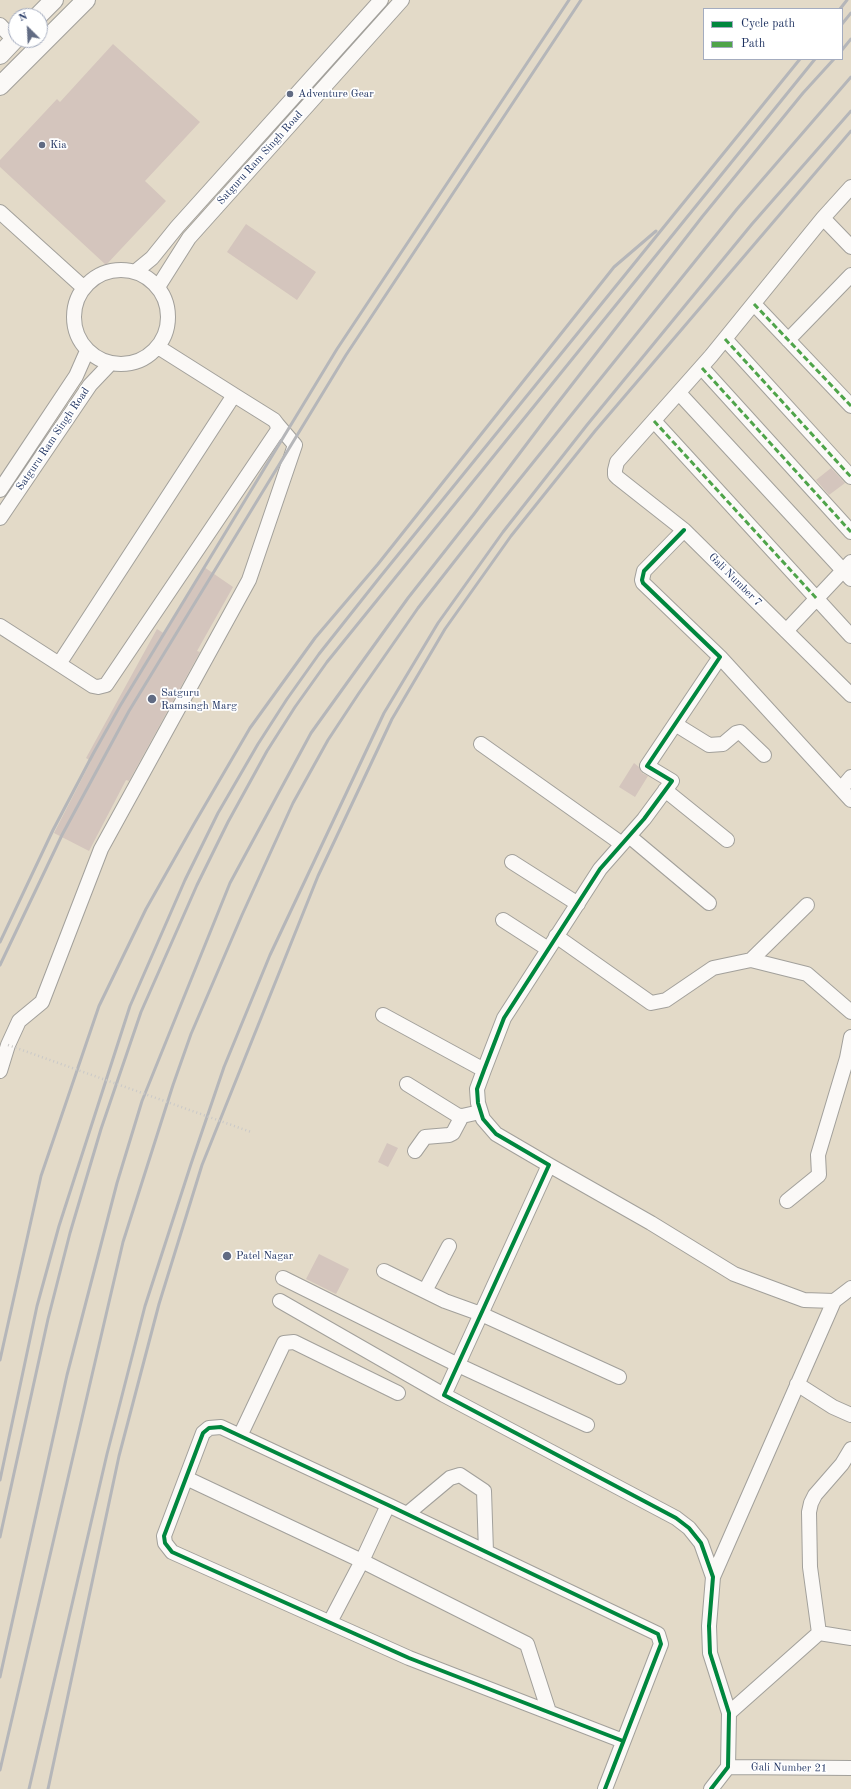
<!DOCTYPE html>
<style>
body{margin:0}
#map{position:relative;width:851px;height:1789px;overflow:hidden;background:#e3dac8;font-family:"Old Standard TT",serif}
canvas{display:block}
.legend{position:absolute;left:703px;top:8px;width:140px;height:52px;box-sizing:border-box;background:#fff;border:1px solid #a4acbf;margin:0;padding:5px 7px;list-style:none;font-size:12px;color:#1b2f5e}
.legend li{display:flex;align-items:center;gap:8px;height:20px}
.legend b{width:20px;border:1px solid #a4acbf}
.north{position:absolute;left:8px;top:8px;width:40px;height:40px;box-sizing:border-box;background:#fff;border:1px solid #a4acbf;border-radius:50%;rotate:336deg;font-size:11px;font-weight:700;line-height:16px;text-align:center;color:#1b2f5e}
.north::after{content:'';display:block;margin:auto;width:14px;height:18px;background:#616b83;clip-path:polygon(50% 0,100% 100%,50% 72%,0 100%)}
</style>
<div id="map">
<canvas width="851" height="1789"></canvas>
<ul class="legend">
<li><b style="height:5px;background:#00873e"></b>Cycle path</li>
<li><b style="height:5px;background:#4fa44a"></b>Path</li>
</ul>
<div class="north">N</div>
</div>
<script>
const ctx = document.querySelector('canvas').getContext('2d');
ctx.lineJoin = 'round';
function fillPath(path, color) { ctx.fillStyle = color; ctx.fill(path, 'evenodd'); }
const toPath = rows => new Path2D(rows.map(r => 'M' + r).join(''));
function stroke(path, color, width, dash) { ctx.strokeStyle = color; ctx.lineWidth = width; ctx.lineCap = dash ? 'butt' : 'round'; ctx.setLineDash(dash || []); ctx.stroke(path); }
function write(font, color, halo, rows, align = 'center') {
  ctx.font = font + ' "Old Standard TT",serif'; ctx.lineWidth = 3.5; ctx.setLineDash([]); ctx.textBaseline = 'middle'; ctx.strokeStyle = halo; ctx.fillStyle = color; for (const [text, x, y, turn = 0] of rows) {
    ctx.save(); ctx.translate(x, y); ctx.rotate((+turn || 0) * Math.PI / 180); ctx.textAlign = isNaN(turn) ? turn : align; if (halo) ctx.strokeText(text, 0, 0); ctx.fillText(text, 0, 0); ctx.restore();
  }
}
const building = toPath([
 [113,44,200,122,145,181,166,201,106,265,0,167,0,160,57,99,60,102],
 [246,224,316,272,297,300,227,252],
 [831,468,845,483,829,495,816,480],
 [204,567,233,587,197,651,200,652,129,781,126,780,89,851,54,833,91,761,86,758,157,629,165,634],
 [634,763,639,767,642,773,648,776,635,797,619,787],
 [387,1143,398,1148,388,1167,378,1162],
 [319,1254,349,1269,336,1294,306,1279]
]);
const minor = toPath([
 [0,25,14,40],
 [851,187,823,218,711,356,617,462,615,470,615,475,618,478,684,530,851,695],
 [0,212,84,288],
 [823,218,851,247],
 '74 317a47 47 0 1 1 94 0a47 47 0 1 1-94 0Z',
 [135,272,152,258,177,227,381,0],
 [158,287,189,238,402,0],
 [754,304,851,406],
 [725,339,851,477],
 [788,340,851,275],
 [702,368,851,532],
 [679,393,851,579],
 [654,421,851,636],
 [0,490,76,376,87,351],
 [0,518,90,385,110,364],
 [684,530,644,571,642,580,643,583,720,657,647,766,672,781,644,819,600,869,504,1018,484,1070,477,1089,478,1103,483,1119,496,1134,549,1165,444,1395,676,1518,689,1528,701,1543,713,1577,709,1626,710,1653,729,1713,728,1767,711,1789],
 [0,626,59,664,234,395,158,347],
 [786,631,851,562],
 [720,657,851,800],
 [59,664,93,686,98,687,106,685,278,430,277,424,274,420,234,395],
 [675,724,709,745,723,744,736,733,740,732,764,755],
 [481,744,622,844],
 [841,789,851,777],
 [665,790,727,840],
 [629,836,709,903],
 [512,862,578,904],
 [503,920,548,949],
 [556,936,651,1003,666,1000,713,968,751,960,807,974,851,1012],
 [751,960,807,905],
 [383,1015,484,1070],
 [0,1071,8,1045,19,1021,42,1002,101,849,249,580,295,445,277,424],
 [407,1084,457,1115,462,1116,480,1112],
 [415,1151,425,1137,449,1135,453,1133,462,1116],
 [549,1165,651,1223,734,1274,804,1300,834,1301,713,1577],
 [787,1201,819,1175,818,1155,847,1058,851,1037],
 [384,1271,445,1301,481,1314,619,1377],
 [283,1278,458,1365,587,1425],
 [425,1291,449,1246],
 [280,1301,444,1395],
 [834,1301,851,1288],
 [797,1384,833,1407,851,1415],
 [240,1436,284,1343,294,1342,398,1393],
 [186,1478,362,1561,527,1644,549,1712],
 [407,1514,450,1478,460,1475,484,1491,486,1552],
 [330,1622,362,1561,388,1505],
 [819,1633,810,1567,809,1512,811,1503,815,1495,842,1464,851,1449],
 [729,1713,819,1633,851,1638],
 [728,1767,851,1768],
 [605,1789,661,1644,658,1634,388,1505,221,1427,209,1428,203,1433,164,1536,165,1543,172,1552,409,1658,623,1741]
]);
const major = toPath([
 [38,16,54,0],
 [0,55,16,38],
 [0,86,86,0]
]);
const rail = toPath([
 [840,9,847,0],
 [842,24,851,13],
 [842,50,851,39],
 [0,942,53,830,93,754,120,706,337,349,569,0],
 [0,965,62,835,129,711,346,355,581,0],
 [0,1360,41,1176,99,1006,146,909,194,824,250,728,315,638,378,564,614,267,656,231],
 [0,1480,37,1306,59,1226,130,1006,185,880,218,813,258,744,287,699,319,654,380,577,800,59],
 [0,1537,48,1319,70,1233,101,1129,141,1012,197,885,228,822,267,751,295,707,327,662,815,59],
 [0,1677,67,1375,117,1183,142,1101,230,883,311,733,408,598,474,514,553,409,702,217,803,93,834,59],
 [0,1770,123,1242,173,1085,191,1034,242,915,293,803,328,740,359,693,418,608,486,521,737,209,851,77],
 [29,1789,107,1454,145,1306,191,1164,224,1067,270,955,384,713,438,623,503,532,587,425,752,224,851,111],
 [48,1789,119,1456,159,1304,202,1165,318,876,392,719,445,629,511,536,595,431,851,131]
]);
const pathBridge = toPath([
 [8,1045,251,1132]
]);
const quiet = toPath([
 [754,304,851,406],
 [725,339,851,477],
 [702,368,851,532],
 [654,421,817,599]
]);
const cycleway = toPath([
 [684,530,644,571,642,580,643,583,720,657,647,766,672,781,644,819,600,869,504,1018,484,1070,477,1089,478,1103,483,1119,496,1134,549,1165,444,1395,676,1518,689,1528,701,1543,713,1577,709,1626,710,1653,729,1713,728,1767,711,1789],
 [605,1789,661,1644,658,1634,388,1505,221,1427,209,1428,203,1433,164,1536,165,1543,172,1552,409,1658,623,1741]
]);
const markers = [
 [290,94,4,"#616b83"],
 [42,145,4,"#616b83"],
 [152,699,5,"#616b83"],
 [227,1256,5,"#616b83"]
];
const poiNames = [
 ["Adventure Gear",298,94],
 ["Kia",50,145],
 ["Satguru",161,693],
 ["Ramsingh Marg",161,706],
 ["Patel Nagar",236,1256]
];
const streetNames = [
 ["Satguru Ram Singh Road",260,158,-48],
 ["Satguru Ram Singh Road",53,439,-56],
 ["Gali Number 7",735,580,45],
 ["Gali Number 21",789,1768,1]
];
fillPath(building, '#d4c5bd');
stroke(minor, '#a2a09b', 16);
stroke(major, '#a2a09b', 20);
stroke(minor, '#fbf9f7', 14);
stroke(major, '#fbf9f7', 18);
stroke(rail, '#b5b6b9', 3);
stroke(pathBridge, '#cac9c8', 2.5, [1, 3]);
stroke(quiet, '#4fa44a', 3, [6, 3]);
stroke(cycleway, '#00873e', 4);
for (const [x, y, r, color] of markers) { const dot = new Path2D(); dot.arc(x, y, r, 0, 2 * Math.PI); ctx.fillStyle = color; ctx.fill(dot); stroke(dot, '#fff', 1.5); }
write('11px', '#1b2f5e', '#fff', poiNames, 'left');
write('11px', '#1b2f5e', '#fff', streetNames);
</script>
